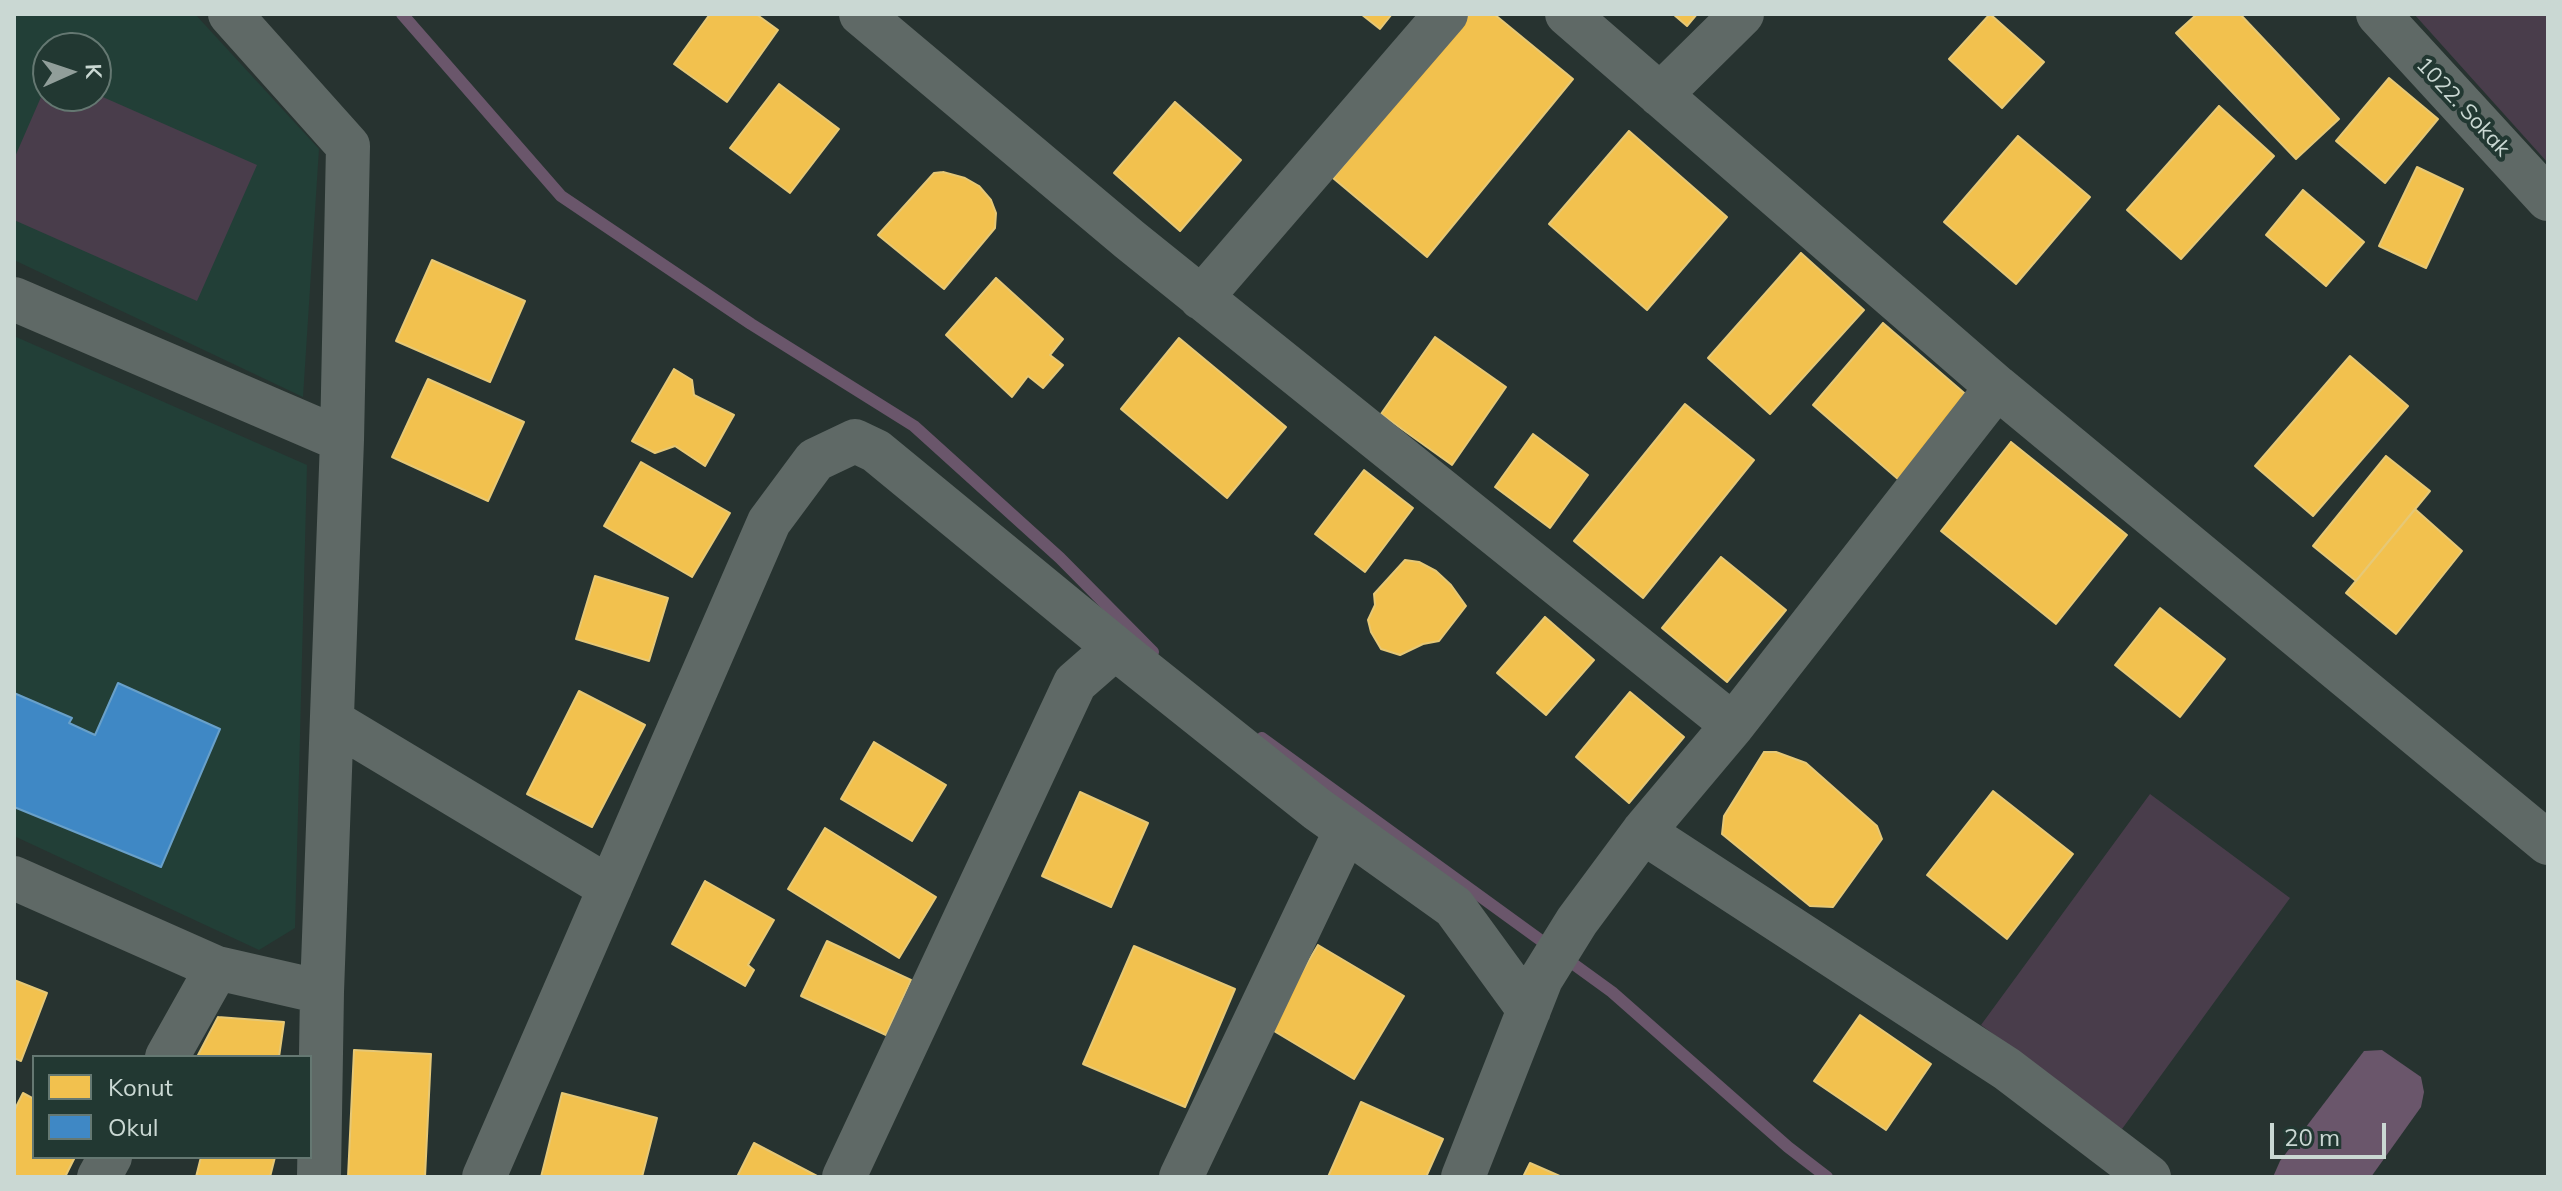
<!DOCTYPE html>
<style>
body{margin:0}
#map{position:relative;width:2562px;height:1191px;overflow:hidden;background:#273330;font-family:Mulish,sans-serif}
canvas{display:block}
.frame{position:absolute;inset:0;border:16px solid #cad8d3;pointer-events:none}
.legend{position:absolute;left:32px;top:1055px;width:280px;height:104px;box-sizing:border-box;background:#223832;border:2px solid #657872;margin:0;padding:10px 14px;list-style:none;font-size:24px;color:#cad8d3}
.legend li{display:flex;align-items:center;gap:16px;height:40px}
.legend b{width:40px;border:2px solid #657872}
.north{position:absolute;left:32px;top:32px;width:80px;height:80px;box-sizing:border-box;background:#223832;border:2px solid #657872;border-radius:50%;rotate:87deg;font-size:22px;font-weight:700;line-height:32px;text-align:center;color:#cad8d3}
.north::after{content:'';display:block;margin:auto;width:28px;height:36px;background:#919e9a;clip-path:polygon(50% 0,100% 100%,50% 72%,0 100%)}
.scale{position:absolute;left:2270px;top:1123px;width:116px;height:36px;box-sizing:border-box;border:4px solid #cad8d3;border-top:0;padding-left:10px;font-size:24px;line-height:28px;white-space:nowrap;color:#cad8d3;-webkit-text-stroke:6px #223832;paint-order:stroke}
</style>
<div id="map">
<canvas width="2562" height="1191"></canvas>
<div class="frame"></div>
<ul class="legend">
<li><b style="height:22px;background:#f2c14e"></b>Konut</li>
<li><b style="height:22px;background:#3f88c5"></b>Okul</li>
</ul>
<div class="north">K</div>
<div class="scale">20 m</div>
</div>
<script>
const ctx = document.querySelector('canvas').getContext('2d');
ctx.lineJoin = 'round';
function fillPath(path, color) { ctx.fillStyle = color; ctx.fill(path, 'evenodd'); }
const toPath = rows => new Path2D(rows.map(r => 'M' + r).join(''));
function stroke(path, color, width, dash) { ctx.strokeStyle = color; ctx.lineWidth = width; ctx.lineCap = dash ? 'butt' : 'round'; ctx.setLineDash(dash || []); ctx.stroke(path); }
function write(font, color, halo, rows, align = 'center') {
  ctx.font = font + ' Mulish,sans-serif'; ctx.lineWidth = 8; ctx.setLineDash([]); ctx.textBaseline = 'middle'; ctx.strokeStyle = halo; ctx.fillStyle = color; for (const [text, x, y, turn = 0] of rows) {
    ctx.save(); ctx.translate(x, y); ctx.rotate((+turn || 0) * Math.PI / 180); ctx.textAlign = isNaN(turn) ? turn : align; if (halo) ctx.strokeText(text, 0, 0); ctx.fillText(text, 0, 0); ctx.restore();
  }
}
const built = toPath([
 [14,14,195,14,319,149,303,397,14,260],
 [48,48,96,48,96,96,48,96],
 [14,336,307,465,295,928,259,950,14,836]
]);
const green = toPath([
 [2414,14,2548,14,2548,163],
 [48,81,48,96,96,96,96,94,257,165,197,301,14,220,14,159],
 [2150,794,2290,898,2122,1129,1981,1025]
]);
const water = toPath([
 [2382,1050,2421,1077,2424,1092,2421,1107,2371,1177,2273,1177,2280,1161,2364,1051]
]);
const homes = toPath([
 [710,14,756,14,778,30,727,102,674,64,710,14],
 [1361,14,1392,14,1380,29,1361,14],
 [1469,14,1494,14,1573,79,1427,257,1333,178,1469,14],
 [1673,14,1697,14,1687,26,1673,14],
 [1990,14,2044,62,2002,108,1949,59,1990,14],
 [2197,14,2240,14,2339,119,2296,159,2176,33,2197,14],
 [2389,78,2438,119,2385,183,2336,141,2389,78],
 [779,84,839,129,790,193,730,148,779,84],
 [1175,102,1241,160,1180,231,1114,173,1175,102],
 [2219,106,2274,156,2181,259,2127,210,2219,106],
 [1629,131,1727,217,1647,310,1549,224,1629,131],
 [2018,136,2090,197,2016,284,1944,222,2018,136],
 [2417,167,2463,189,2426,268,2379,246,2417,167],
 [943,172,965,178,979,186,991,200,996,213,995,228,944,289,878,235,934,173,943,172],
 [2303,190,2364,242,2326,286,2266,235,2303,190],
 [1801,253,1864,310,1770,414,1708,358,1801,253],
 [432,260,525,301,490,382,396,341,432,260],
 [996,278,1063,339,1050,355,1063,365,1043,388,1028,376,1012,397,946,335,996,278],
 [1883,323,1970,398,1899,480,1813,405,1883,323],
 [1435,337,1506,387,1452,465,1381,414,1435,337],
 [1179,338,1286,427,1227,498,1121,409,1179,338],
 [2350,356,2408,406,2313,516,2255,466,2350,356],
 [674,369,692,380,694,395,734,415,705,466,675,446,655,453,632,441,674,369],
 [428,379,524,422,488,501,392,457,428,379],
 [1685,404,1754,460,1643,598,1574,541,1685,404],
 [1533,434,1588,475,1550,528,1495,487,1533,434],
 [2011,442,2127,535,2056,624,1941,531,2011,442],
 [2386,456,2430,491,2356,581,2313,546,2386,456],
 [641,462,730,513,692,577,604,526,641,462],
 [1364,470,1413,508,1365,572,1315,534,1364,470],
 [2415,509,2462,551,2396,634,2346,593,2415,509],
 [1721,557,1786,610,1727,682,1662,628,1721,557],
 [1405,560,1419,562,1436,571,1451,585,1466,606,1439,641,1423,644,1400,655,1381,649,1371,632,1368,620,1375,605,1374,594,1405,560],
 [595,576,668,598,649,661,576,639,595,576],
 [2160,608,2225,659,2180,717,2115,665,2160,608],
 [1545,617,1594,660,1546,715,1497,673,1545,617],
 [579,691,645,725,592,827,527,794,579,691],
 [1630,692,1684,737,1629,803,1576,757,1630,692],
 [874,742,946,785,912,841,841,799,874,742],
 [1764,752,1776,752,1806,763,1877,826,1882,839,1833,907,1810,906,1722,834,1724,816,1764,752],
 [1993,791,2073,854,2007,939,1927,875,1993,791],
 [1080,792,1148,823,1111,907,1042,876,1080,792],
 [825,828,936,897,899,958,788,889,825,828],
 [705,881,774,920,748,965,754,970,745,986,672,944,705,881],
 [827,941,911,980,886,1035,801,996,827,941],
 [1318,945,1404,996,1354,1079,1269,1028,1318,945],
 [1134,946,1235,989,1185,1107,1083,1064,1134,946],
 [14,980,47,993,21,1061,14,1058,14,980],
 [1860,1015,1931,1064,1886,1130,1814,1081,1860,1015],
 [218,1017,284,1022,279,1057,197,1057,218,1017],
 [354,1050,431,1054,425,1177,348,1177,354,1050],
 [23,1093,34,1099,34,1157,75,1157,65,1177,14,1177,14,1111,23,1093],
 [562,1093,657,1118,642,1177,541,1177,562,1093],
 [1361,1102,1443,1139,1426,1177,1328,1177,1361,1102],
 [754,1143,817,1176,816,1177,737,1177,754,1143],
 [201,1157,275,1157,270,1177,196,1177,201,1157],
 [1530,1163,1562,1177,1523,1177,1530,1163]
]);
const schools = toPath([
 [118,683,220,729,161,867,14,807,14,693,72,718,69,723,95,735,118,683]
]);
const stream = toPath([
 [402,14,561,196,751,324,914,426,1060,558,1153,652],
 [1262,738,1612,992,1788,1147,1827,1177]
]);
const minor = toPath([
 [230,14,348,146,342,440,322,992,319,1177],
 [861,14,1130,240,1733,725],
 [1567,14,1997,387,2548,843],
 [2378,14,2548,199],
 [1660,95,1742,14],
 [1201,298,1446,14],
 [14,299,342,440],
 [332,721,610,888],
 [1643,832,2007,1069,2149,1177],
 [14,878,217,968,322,992],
 [167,1057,217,968],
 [99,1177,110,1157],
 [484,1177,769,522,815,460,855,441,876,451,1129,659,1317,809,1454,907,1529,1010],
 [844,1177,1075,683,1115,648],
 [1181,1177,1346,830],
 [1463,1177,1541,979,1577,921,1643,832,1733,725,1997,387]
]);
const streetNames = [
 ["1022. Sokak",2463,107,47]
];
fillPath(built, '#223f37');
fillPath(green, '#493d4b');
fillPath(water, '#6a566b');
fillPath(homes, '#f2c14e');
stroke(homes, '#e6c876', 2);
fillPath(schools, '#3f88c5');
stroke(schools, '#69a0c9', 2);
stroke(stream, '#6a566b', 12);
stroke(minor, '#5f6966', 44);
write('22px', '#cad8d3', '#223832', streetNames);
</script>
